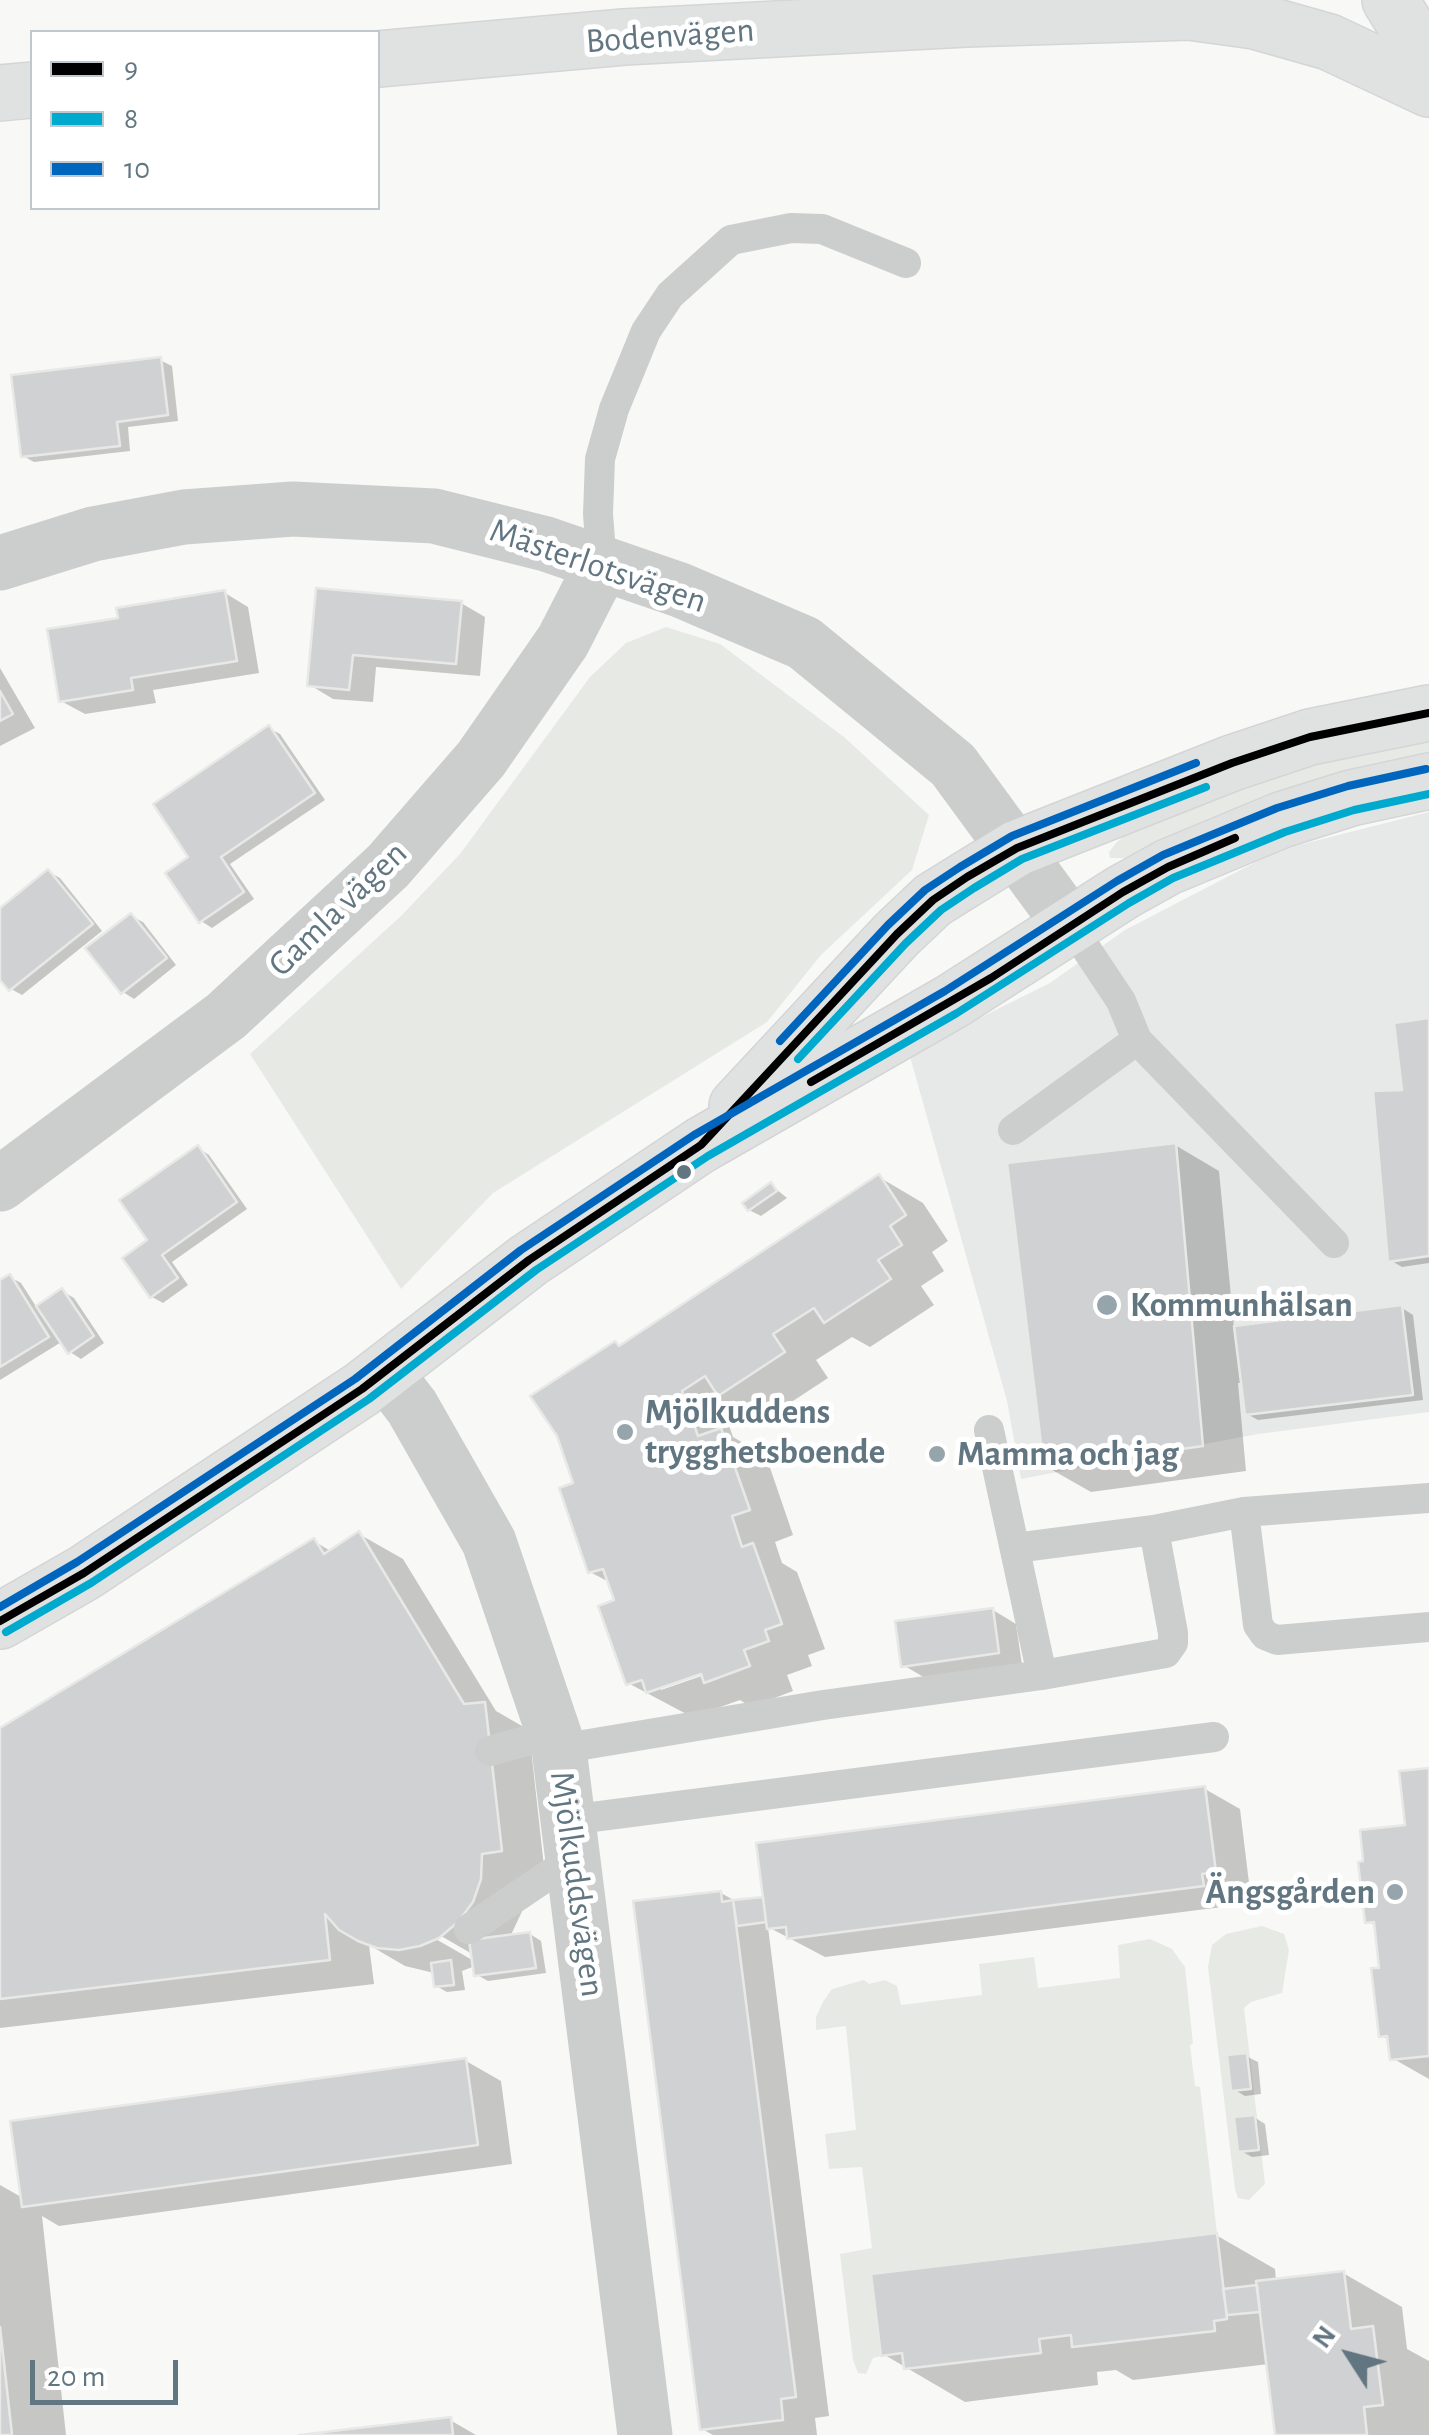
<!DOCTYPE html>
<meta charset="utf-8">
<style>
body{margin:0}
#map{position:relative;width:1429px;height:2435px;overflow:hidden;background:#f8f8f7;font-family:"Alegreya Sans",sans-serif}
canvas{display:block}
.legend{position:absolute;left:30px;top:30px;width:350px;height:180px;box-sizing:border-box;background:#fff;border:2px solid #c0c8cd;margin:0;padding:12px 18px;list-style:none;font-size:30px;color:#627682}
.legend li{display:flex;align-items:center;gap:20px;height:50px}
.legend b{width:50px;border:2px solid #c0c8cd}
.north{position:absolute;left:1299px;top:2305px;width:100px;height:100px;-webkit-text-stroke:8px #fff;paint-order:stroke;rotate:306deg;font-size:28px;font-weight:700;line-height:40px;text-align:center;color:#627682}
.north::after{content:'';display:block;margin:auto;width:35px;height:45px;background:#627682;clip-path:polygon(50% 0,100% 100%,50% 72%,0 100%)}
.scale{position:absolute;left:30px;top:2360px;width:148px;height:45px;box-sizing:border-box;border:5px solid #627682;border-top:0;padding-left:12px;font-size:30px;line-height:35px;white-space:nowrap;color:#627682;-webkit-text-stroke:8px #fff;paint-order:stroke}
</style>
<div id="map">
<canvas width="1429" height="2435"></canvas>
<ul class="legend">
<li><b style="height:12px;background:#000"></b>9</li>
<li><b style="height:12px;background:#00a9ce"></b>8</li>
<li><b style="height:12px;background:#0065bd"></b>10</li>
</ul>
<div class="north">N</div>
<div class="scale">20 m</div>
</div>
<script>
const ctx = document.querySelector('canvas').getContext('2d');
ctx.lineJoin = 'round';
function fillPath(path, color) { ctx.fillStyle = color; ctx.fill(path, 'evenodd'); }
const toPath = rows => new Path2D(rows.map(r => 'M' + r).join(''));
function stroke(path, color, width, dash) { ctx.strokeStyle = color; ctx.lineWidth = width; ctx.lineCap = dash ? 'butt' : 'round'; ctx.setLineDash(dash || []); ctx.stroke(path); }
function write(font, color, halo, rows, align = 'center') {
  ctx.font = font + ' "Alegreya Sans",sans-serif'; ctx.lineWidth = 10; ctx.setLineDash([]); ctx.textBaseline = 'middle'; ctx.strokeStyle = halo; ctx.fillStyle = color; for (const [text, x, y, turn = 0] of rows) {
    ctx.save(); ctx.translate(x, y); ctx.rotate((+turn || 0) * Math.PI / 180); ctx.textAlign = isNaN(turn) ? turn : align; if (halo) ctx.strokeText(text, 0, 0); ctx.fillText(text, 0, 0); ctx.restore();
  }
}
const built = toPath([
 [1429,812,1429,1412,1258,1434,1021,1479,1007,1401,909,1053,1050,983,1125,930,1279,850]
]);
const green = toPath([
 [666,627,720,644,844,737,929,815,912,870,821,955,767,1022,493,1193,401,1289,250,1054,401,916,460,854,590,677,626,643],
 [1429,737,1429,762,1131,858,1110,858,1109,852,1116,843,1131,830,1303,764],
 [1262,1926,1284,1934,1289,1950,1282,1993,1251,2002,1244,2008,1265,2184,1249,2200,1238,2198,1235,2189,1208,1967,1212,1945,1226,1934],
 [1150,1939,1172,1949,1185,1967,1193,2044,1190,2045,1195,2086,1200,2087,1217,2233,872,2274,881,2356,873,2358,866,2374,858,2373,853,2360,840,2254,872,2248,862,2167,829,2169,825,2134,856,2130,846,2026,816,2030,816,2017,823,2002,832,1989,864,1980,869,1984,885,1980,897,1986,901,2005,982,1995,979,1964,1034,1957,1038,1988,1120,1978,1118,1945]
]);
const shadow = toPath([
 [160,360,172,366,178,421,128,427,130,451,34,462,23,456],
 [318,591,461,603,485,617,480,676,376,667,373,702,333,699,310,685],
 [225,593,248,607,259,673,153,690,156,703,85,714,61,701,121,620],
 [0,668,35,728,0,746],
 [269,728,280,734,325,800,230,864,254,899,212,928,201,921,192,857],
 [49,872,60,878,102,931,22,995,11,989,0,976,0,911],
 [131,916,143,922,176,965,134,999,123,992],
 [1429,1021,1429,1263,1402,1267,1390,1260,1405,1093],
 [1175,1145,1219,1171,1234,1328,1402,1308,1413,1315,1423,1400,1258,1420,1247,1414,1243,1383,1238,1383,1246,1471,1091,1492,1047,1467],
 [198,1148,209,1155,247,1209,172,1262,188,1285,163,1303,152,1297,150,1241],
 [879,1177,923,1203,948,1241,932,1252,944,1271,921,1286,934,1305,870,1347,852,1337,816,1360,828,1378,764,1420,741,1407,726,1417,733,1437,766,1456,793,1535,775,1542,782,1563,797,1572,825,1649,808,1655,812,1666,787,1675,793,1691,751,1707,740,1700,692,1717,628,1683,617,1602,609,1582,590,1572,576,1485,615,1344,622,1347],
 [712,1667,713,1672,661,1690,661,1685],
 [771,1185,787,1198,761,1216,749,1210],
 [10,1277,21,1283,37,1308,62,1291,74,1298,104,1343,81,1359,70,1352,63,1341,0,1380,0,1283],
 [359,1534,403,1559,496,1711,529,1730,545,1876,525,1905,510,1937,530,1934,541,1941,546,1973,488,1981,477,1975,475,1966,462,1971,465,1990,447,1992,436,1986,434,1973,405,1966,369,1945,374,1984,0,2028,0,1731,314,1541,332,1552],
 [429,1929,474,1955,474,1961,427,1934],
 [993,1610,1016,1624,1022,1665,927,1679,903,1665],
 [1429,1770,1429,2079,1392,2058,1390,2041,1381,2035,1382,1970,1377,1927,1368,1921],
 [1205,1789,1240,1809,1250,1891,1236,1893,1238,1905,825,1957,768,1927,829,2416,815,2418,817,2435,713,2435,702,2429,721,1893,737,1902,765,1899],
 [1246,2056,1258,2062,1261,2094,1245,2096,1233,2089],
 [466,2061,501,2081,512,2164,59,2226,42,2216,66,2435,0,2435,0,2185,23,2198],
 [1254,2117,1265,2124,1269,2155,1252,2157,1241,2151],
 [1216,2235,1275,2269,1276,2281,1343,2273,1402,2307,1407,2349,1429,2361,1429,2435,1277,2435,1269,2364,1133,2380,1116,2370,1097,2372,1098,2385,965,2402,883,2354],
 [450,2420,476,2435,320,2435]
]);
const building = toPath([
 [161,357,168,415,117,422,120,446,21,457,11,375,161,357],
 [316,588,462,601,456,664,353,655,349,690,307,686,316,588],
 [225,590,237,661,131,678,133,690,59,702,47,629,118,618,116,608,225,590],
 [0,691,13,714,0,721,0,691],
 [269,725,315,793,221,857,244,892,199,923,165,873,188,857,153,804,269,725],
 [48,869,93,924,9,991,0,980,0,908,48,869],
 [131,913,167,958,121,994,85,948,131,913],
 [1429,1018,1429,1256,1388,1262,1373,1091,1402,1090,1394,1023,1429,1018],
 [1176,1143,1203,1446,1044,1468,1007,1163,1176,1143],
 [198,1145,237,1202,162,1255,178,1278,150,1298,122,1258,147,1240,119,1200,198,1145],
 [879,1174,906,1215,890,1226,902,1245,878,1260,891,1279,824,1323,814,1308,773,1334,785,1352,718,1396,705,1376,682,1391,698,1436,721,1428,750,1510,732,1516,742,1547,753,1543,782,1624,765,1630,769,1641,744,1650,750,1666,704,1683,701,1674,646,1693,642,1680,626,1685,598,1606,614,1600,603,1569,588,1573,559,1488,573,1483,557,1436,530,1396,615,1341,619,1346,879,1174],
 [771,1182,777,1191,748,1211,742,1203,771,1182],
 [10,1274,49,1337,0,1367,0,1280,10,1274],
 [62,1288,94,1336,68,1354,36,1306,62,1288],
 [1402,1305,1413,1395,1245,1415,1234,1326,1402,1305],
 [359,1531,464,1704,485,1702,502,1851,482,1854,481,1879,473,1902,458,1922,439,1938,420,1946,399,1950,377,1948,358,1941,339,1930,325,1914,330,1960,0,1999,0,1728,314,1538,324,1554,359,1531],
 [993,1608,999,1653,901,1667,895,1621,993,1608],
 [1429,1768,1429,2056,1390,2060,1387,2036,1379,2037,1371,1968,1379,1968,1374,1922,1365,1923,1358,1862,1363,1861,1360,1830,1405,1825,1399,1771,1429,1768],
 [1205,1786,1216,1872,1202,1874,1204,1886,787,1939,786,1927,767,1929,756,1843,1205,1786],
 [721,1891,722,1902,733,1900,796,2397,781,2399,783,2420,700,2430,633,1901,721,1891],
 [763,1897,766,1922,737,1926,733,1900,763,1897],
 [530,1932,536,1968,474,1976,469,1940,530,1932],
 [451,1960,454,1985,434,1987,431,1963,451,1960],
 [1247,2053,1251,2089,1231,2091,1227,2055,1247,2053],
 [466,2058,478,2145,22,2207,10,2121,466,2058],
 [1255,2115,1259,2150,1238,2152,1234,2117,1255,2115],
 [1217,2233,1227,2319,1214,2321,1215,2331,1072,2347,1071,2335,1039,2339,1041,2353,904,2369,902,2353,881,2356,871,2274,1217,2233],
 [1344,2271,1351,2329,1373,2326,1383,2405,1364,2407,1367,2435,1275,2435,1256,2281,1344,2271],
 [1257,2285,1260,2312,1227,2315,1223,2289,1257,2285],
 [0,2327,12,2435,0,2435,0,2327],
 [451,2417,453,2435,299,2435,451,2417]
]);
const lane = toPath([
 [602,565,598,514,600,459,614,409,646,331,670,295,731,240,791,228,822,229,906,263],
 [1071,926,1121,1001,1137,1040,1334,1243],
 [1013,1130,1137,1040],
 [1244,1512,1258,1625,1265,1635,1277,1640,1429,1627],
 [1154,1530,1244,1512,1429,1498],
 [1015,1548,1154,1530,1173,1633,1173,1643,1166,1653,1042,1675],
 [559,1749,823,1705,1042,1675,989,1430],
 [490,1751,554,1733],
 [569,1820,1214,1737],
 [469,1929,574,1858]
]);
const street = toPath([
 [0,563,93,534,184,517,293,509,434,516,546,544,680,590,804,643,953,765,1071,926],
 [0,1184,226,1016,388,866,481,759,563,641,602,565],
 [385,1372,412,1407,489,1542,559,1749,645,2435]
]);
const secondary = toPath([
 [737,1106,897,934,933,900,1017,848,1232,763,1310,737,1429,713],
 [0,1621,84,1573,362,1389,529,1260,701,1145,951,1002,1123,892,1168,867,1281,820,1351,798,1429,781]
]);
const primary = toPath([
 [1390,0,1429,63],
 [378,59,624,37,966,19,1189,12,1255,21,1329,42,1429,89],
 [0,93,32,90]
]);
const bus1 = toPath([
 [811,1082,991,978,1123,892,1168,867,1235,838],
 [0,1621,84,1573,362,1389,529,1260,701,1145,897,934,933,900,967,877,1017,848,1232,763,1310,737,1429,713]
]);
const bus2 = toPath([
 [798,1059,906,943,941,910,974,888,1022,859,1206,787],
 [6,1632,91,1583,369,1399,536,1270,708,1156,957,1013,1129,903,1173,878,1285,832,1354,810,1429,794]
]);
const bus3 = toPath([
 [780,1041,888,925,925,890,960,867,1012,836,1196,763],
 [0,1607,77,1562,355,1379,521,1250,694,1135,945,991,1117,881,1163,855,1277,808,1348,786,1426,769]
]);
const markers = [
 [684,1172,9,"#627682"],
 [1107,1305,12,"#96a4ab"],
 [625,1432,10,"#96a4ab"],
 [937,1454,10,"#96a4ab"],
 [1395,1892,10,"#96a4ab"]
];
const streetNames = [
 ["Bodenvägen",670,36,-4],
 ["Mästerlotsvägen",598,566,19],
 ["Gamla vägen",338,909,-44],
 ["Mjölkuddsvägen",577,1884,82]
];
const poiNames = [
 ["Kommunhälsan",1130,1305],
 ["Mjölkuddens",645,1412],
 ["trygghetsboende",645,1452],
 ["Mamma och jag",957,1454],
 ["Ängsgården",1375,1892,"right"]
];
fillPath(built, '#e7e8e8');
fillPath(green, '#e7eae4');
fillPath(shadow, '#0003');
fillPath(building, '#cfd1d2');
stroke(building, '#e8e8e6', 2.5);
stroke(secondary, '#d4d5d6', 58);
stroke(primary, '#d4d5d6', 58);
stroke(lane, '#cccece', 30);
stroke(street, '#cccece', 55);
stroke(secondary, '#e0e1e1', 55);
stroke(primary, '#e0e1e1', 55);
stroke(bus1, '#000', 8);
stroke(bus2, '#00a9ce', 8);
stroke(bus3, '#0065bd', 8);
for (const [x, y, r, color] of markers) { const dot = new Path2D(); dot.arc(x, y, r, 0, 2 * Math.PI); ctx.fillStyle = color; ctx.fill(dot); stroke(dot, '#fff', 4); }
write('35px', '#627682', '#fff', streetNames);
write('bold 35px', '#627682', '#fff', poiNames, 'left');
</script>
